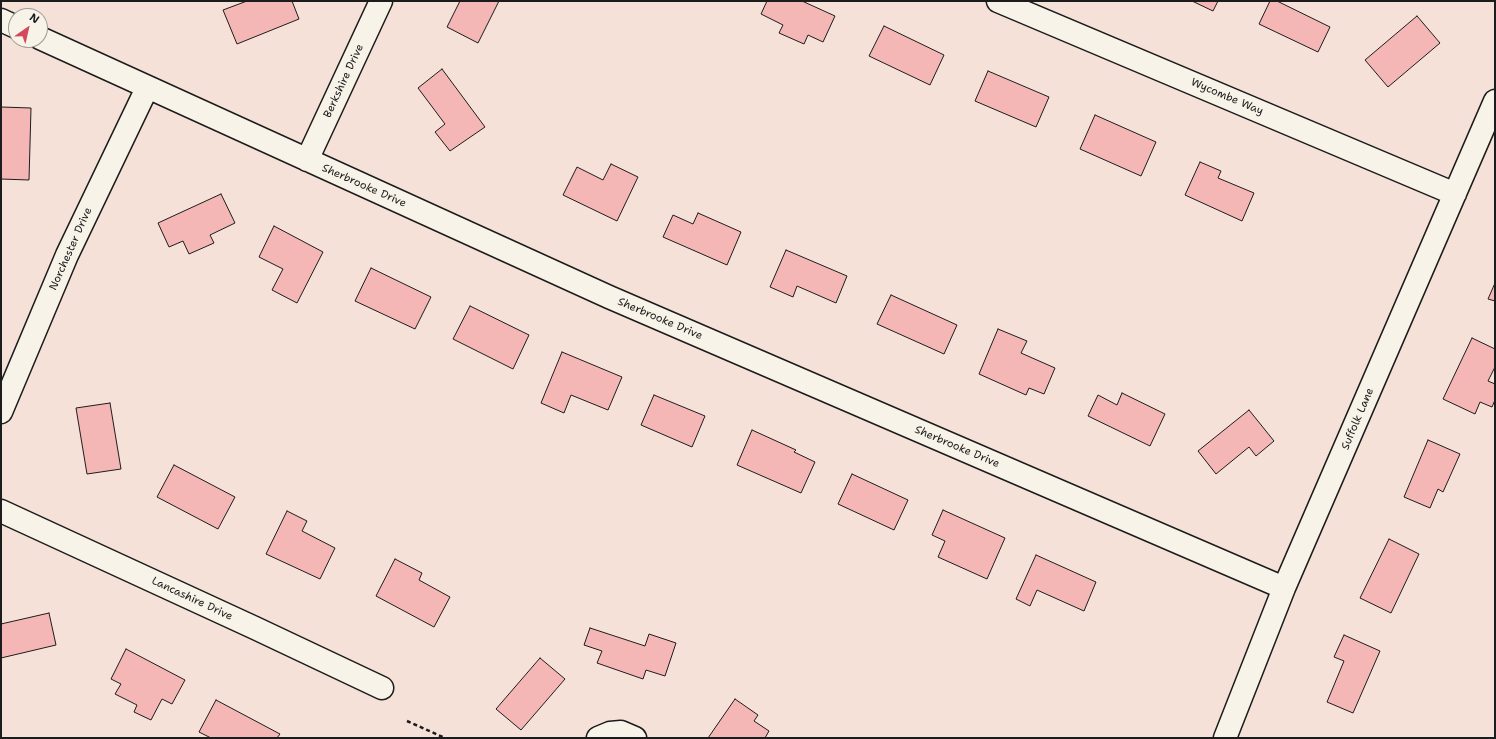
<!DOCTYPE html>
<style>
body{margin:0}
#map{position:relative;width:1496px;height:739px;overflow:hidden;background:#f6e1d9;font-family:"Shantell Sans",sans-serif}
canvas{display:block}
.frame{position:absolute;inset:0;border:2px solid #1c1c1c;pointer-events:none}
.north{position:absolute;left:8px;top:8px;width:40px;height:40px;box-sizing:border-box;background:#f7f3e8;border:1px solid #9f9d96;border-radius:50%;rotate:34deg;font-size:11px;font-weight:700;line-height:16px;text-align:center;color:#1c1c1c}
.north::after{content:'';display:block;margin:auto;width:14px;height:18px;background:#d1495b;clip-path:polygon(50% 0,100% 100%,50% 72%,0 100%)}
</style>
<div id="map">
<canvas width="1496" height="739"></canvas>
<div class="frame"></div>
<div class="north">N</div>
</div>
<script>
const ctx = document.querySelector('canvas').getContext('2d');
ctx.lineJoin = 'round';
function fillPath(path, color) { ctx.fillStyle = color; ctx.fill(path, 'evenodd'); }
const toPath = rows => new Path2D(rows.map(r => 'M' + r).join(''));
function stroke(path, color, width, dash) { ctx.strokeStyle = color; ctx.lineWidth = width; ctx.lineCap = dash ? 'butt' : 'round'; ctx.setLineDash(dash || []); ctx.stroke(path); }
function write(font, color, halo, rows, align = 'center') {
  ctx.font = font + ' "Shantell Sans",sans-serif'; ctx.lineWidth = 3.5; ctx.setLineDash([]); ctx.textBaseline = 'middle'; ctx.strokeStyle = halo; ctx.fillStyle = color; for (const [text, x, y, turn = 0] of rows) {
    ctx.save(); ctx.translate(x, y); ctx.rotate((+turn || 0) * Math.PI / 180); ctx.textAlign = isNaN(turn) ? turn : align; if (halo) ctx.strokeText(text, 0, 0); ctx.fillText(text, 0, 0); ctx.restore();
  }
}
const building = toPath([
 [247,1,292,1,299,19,237,44,223,10,247,1],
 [460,1,499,1,478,43,447,27,460,1],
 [767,1,802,1,835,16,823,42,808,35,804,44,779,33,783,25,761,14,767,1],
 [1192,1,1218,1,1213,11,1192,1],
 [1270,1,1277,1,1330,27,1318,52,1259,24,1270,1],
 [1417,16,1440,43,1388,87,1365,60,1417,16],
 [884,26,944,55,930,85,869,56,884,26],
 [442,69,485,127,450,151,435,132,445,124,418,88,442,69],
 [988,71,1049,97,1036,127,975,101,988,71],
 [1,107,31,108,29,180,1,179,1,107],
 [1095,115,1156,142,1141,176,1080,149,1095,115],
 [1200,162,1221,171,1218,178,1254,193,1242,221,1185,195,1200,162],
 [611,164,638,177,617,221,563,195,577,167,603,180,611,164],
 [221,194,235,223,210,235,214,243,189,254,183,241,169,247,158,223,221,194],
 [698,213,741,232,727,265,663,237,673,215,693,224,698,213],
 [274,226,323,252,297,303,272,290,283,269,259,257,274,226],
 [786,250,847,276,836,303,797,286,793,297,770,287,786,250],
 [371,268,431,297,415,329,355,301,371,268],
 [1495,283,1495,301,1488,299,1495,283],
 [891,295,957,325,944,354,877,324,891,295],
 [470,306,529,335,513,369,453,339,470,306],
 [998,329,1027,341,1021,353,1055,368,1044,394,1029,388,1026,395,979,374,998,329],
 [1472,338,1495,349,1495,367,1488,381,1495,384,1495,400,1492,407,1480,402,1475,414,1443,399,1472,338],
 [562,352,622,377,608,410,571,395,564,413,541,403,562,352],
 [1122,393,1165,414,1150,446,1088,416,1098,395,1117,405,1122,393],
 [654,395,705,416,692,447,641,425,654,395],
 [110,403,121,469,87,474,76,408,110,403],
 [1249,410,1274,441,1256,456,1249,447,1216,474,1198,451,1249,410],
 [752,430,796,450,794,452,815,462,801,493,737,465,752,430],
 [1428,440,1460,454,1443,492,1438,489,1430,508,1404,497,1428,440],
 [174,465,235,497,218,529,157,497,174,465],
 [852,474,908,500,894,530,838,504,852,474],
 [943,510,1005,538,987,579,938,557,945,541,932,535,943,510],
 [287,511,307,521,302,531,335,548,320,579,266,554,287,511],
 [1389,539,1419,554,1391,613,1360,598,1389,539],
 [1036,555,1096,582,1084,611,1037,590,1030,606,1016,599,1036,555],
 [395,559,422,573,419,580,450,597,434,627,376,596,395,559],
 [49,613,56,645,1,658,1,624,49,613],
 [590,628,645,646,649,634,676,643,665,676,646,670,643,679,597,663,602,651,584,645,590,628],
 [1344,635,1380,651,1353,713,1327,702,1344,661,1334,657,1344,635],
 [126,649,185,680,172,704,162,699,151,720,134,712,137,705,115,694,121,684,111,679,126,649],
 [540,658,565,679,521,730,496,709,540,658],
 [735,699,758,715,754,721,769,731,765,738,708,738,735,699],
 [216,700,280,734,277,738,211,738,199,732,216,700]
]);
const path = toPath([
 [407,721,445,738]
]);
const minor = toPath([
 [998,1,1455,194],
 [1,20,16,27],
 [40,38,609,297,1284,588],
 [307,160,381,1],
 [1,412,67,255,147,88],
 [1,511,255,628,382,688],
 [598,738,610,733,621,732,635,738],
 [1225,738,1284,588,1495,101]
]);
const streetNames = [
 ["Berkshire Drive",344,81,-65],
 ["Wycombe Way",1227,97,23],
 ["Sherbrooke Drive",364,186,24],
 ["Norchester Drive",71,249,-66],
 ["Sherbrooke Drive",660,319,23],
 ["Suffolk Lane",1358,419,-67],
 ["Sherbrooke Drive",957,447,23],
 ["Lancashire Drive",192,599,25]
];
fillPath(building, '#f4b7b6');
stroke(building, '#1c1c1c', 1);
stroke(minor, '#1c1c1c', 25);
stroke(path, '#1c1c1c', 2.5, [4, 3]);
stroke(minor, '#f7f3e8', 22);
write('11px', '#1c1c1c', '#f7f3e8', streetNames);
</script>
